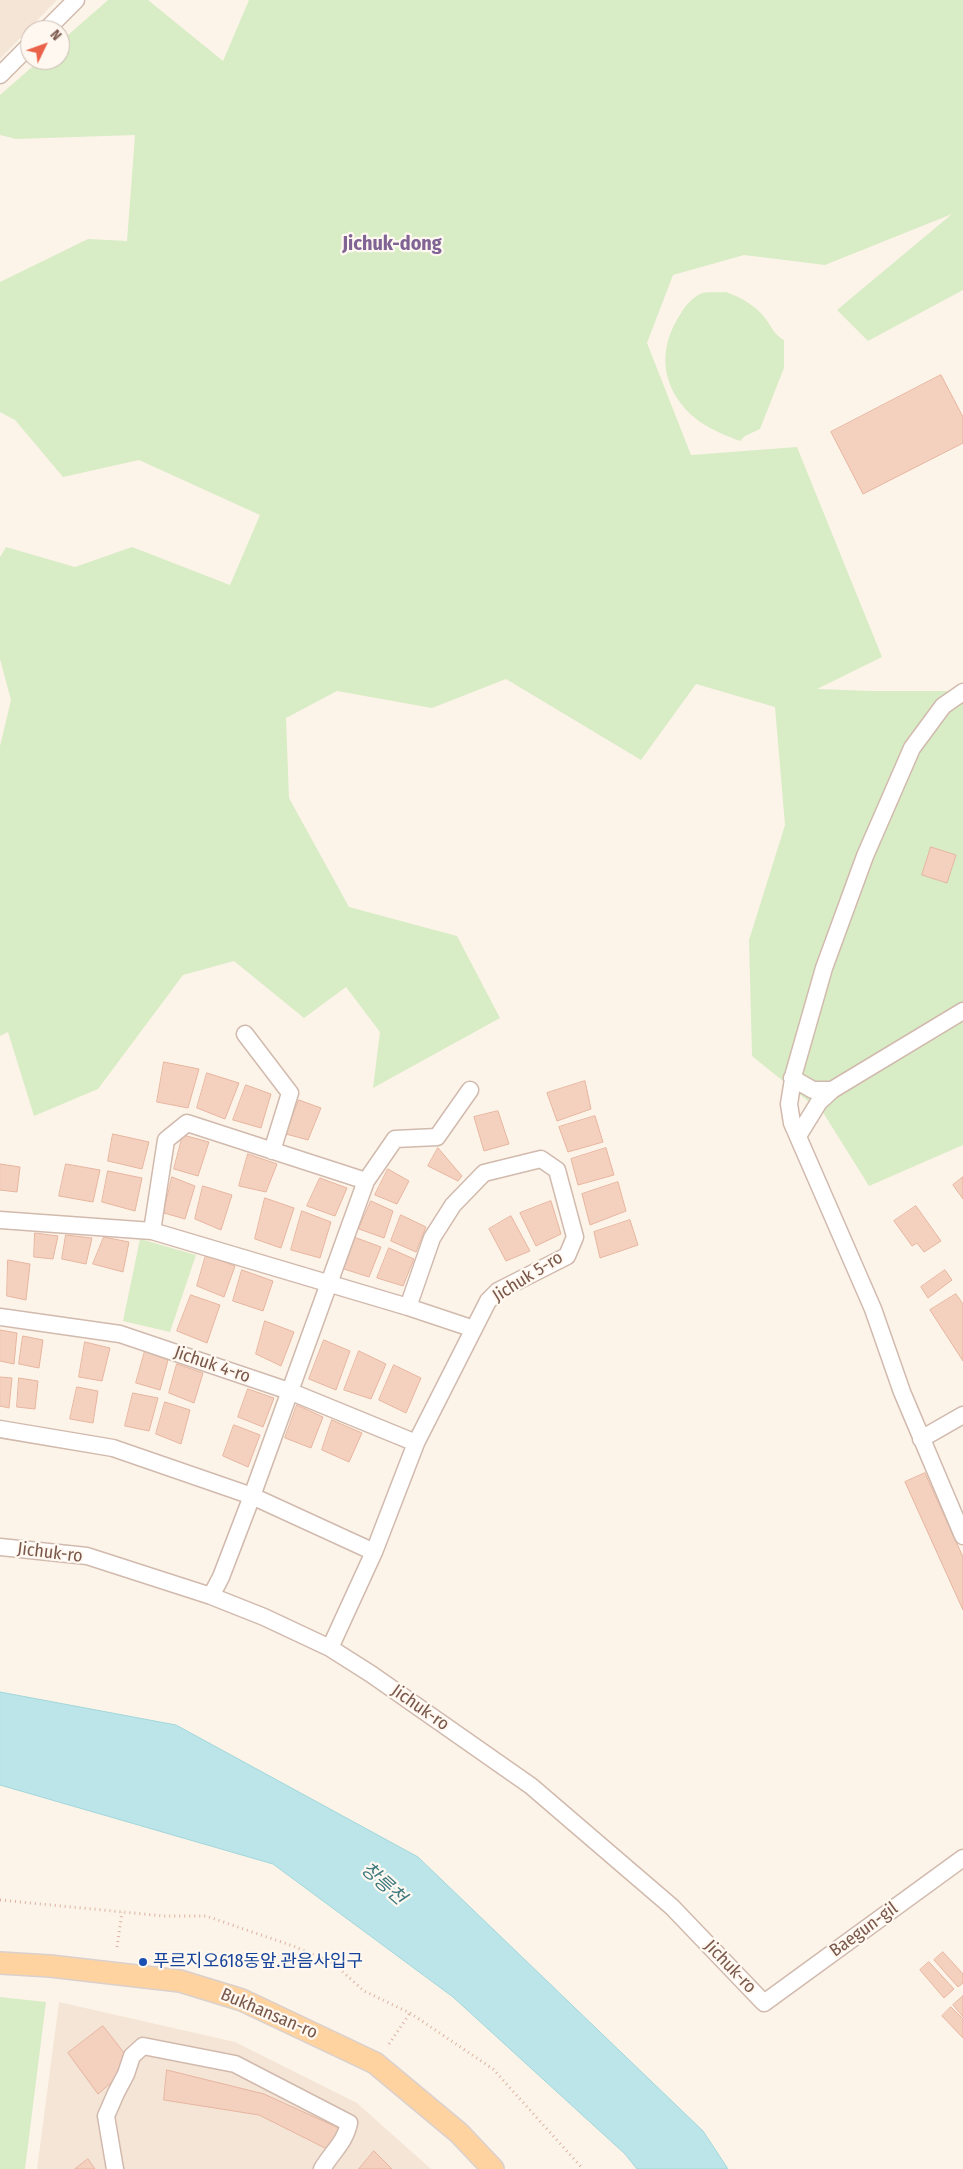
<!DOCTYPE html>
<html>
<head>
<meta charset="utf-8">
<style>
  body { margin:0 }
  #map { position:relative; width:963px; height:2169px; overflow:hidden; background:#fdf4e9; font-family:"Fira Sans Condensed",sans-serif }
  canvas { display:block }
  .north { position:absolute; left:20px; top:20px; width:50px; height:50px; box-sizing:border-box; background:#fff8f0; border:1px solid #cab8ae; border-radius:50%; rotate:48deg; font-size:14px; font-weight:700; line-height:20px; text-align:center; color:#7a584b }
  .north::after { content:''; display:block; margin:auto; width:18px; height:22px; background:#eb624a; clip-path:polygon(50% 0,100% 100%,50% 72%,0 100%) }
</style>
</head>
<body>
<div id="map">
<canvas width="963" height="2169"></canvas>
<div class="north">N</div>
</div>
<script>
const c = document.querySelector('canvas').getContext('2d');
c.lineJoin = 'round';
function paint(path, color) { c.fillStyle = color; c.fill(path, 'evenodd'); }
function stroke(path, color, width, dash) { c.strokeStyle = color; c.lineWidth = width; c.lineCap = dash ? 'butt' : 'round'; c.setLineDash(dash || []); c.stroke(path); }
function write(font, color, halo, rows, align = 'center') {
  c.font = font + ' "Fira Sans Condensed","Noto Sans KR",sans-serif'; c.lineWidth = 4.5; c.setLineDash([]); c.textBaseline = 'middle'; c.strokeStyle = halo; c.fillStyle = color; for (const [text, x, y, turn = 0] of rows) {
    c.save(); c.translate(x, y); c.rotate((+turn || 0) * Math.PI / 180); c.textAlign = isNaN(turn) ? turn : align; if (halo) c.strokeText(text, 0, 0); c.fillText(text, 0, 0); c.restore();
  }
}
paint(new Path2D(`
  M0 0H57L0 59Z
  M59 2002 235 2042 357 2103 431 2169H37Z`), '#f5e5d7');
paint(new Path2D(`
  M108 0H148L223 61 249 0H963V290L868 341 837 310 952 214 825 265 744 255 673 275 647 343 691 455 797 447 882 657 817 689 872 691H963V1145L869 1186 824 1114 752 1056 749 940 785 825 775 707 696 684 641 760 506 679 432 708 337 691 286 718 289 798 349 907 457 936 500 1018 373 1088 380 1032 346 987 304 1018 234 961 183 975 98 1089 34 1116 8 1032 0 1036V746L11 700 0 659V557L6 547 75 567 132 547 230 585 260 515 139 460 63 477 15 420 0 412V282L88 239 127 241 135 135 16 139 0 135V95L40 60H60V42Z
  M726 292C743 298 758 307 768 322 774 331 775 335 784 340V368L760 429 745 436 740 441C719 433 697 424 682 405 659 376 661 343 681 313 685 306 692 298 700 294 706 291 719 293 726 292Z
  M140 1239 196 1255 170 1332 123 1321Z
  M0 1997 46 2002 25 2169H0Z`), '#d8ecc6');
const water = new Path2D(`
  M0 1692 176 1725 418 1857 703 2131 728 2169H637L625 2154 453 1997 273 1864 0 1785Z`);
paint(water, '#bce5e9');
stroke(water, '#a1d6db', 1);
const building = new Path2D(`
  M941 375 963 417V443L863 494 831 432Z
  M931 847 956 855 947 883 922 875Z
  M164 1062 199 1069 188 1108 157 1102Z
  M207 1073 239 1083 225 1119 197 1108Z
  M585 1081 591 1109 557 1121 547 1093Z
  M246 1085 271 1094 261 1128 233 1120Z
  M299 1100 321 1108 308 1140 286 1134Z
  M498 1111 509 1144 484 1151 474 1117Z
  M595 1116 603 1142 568 1152 559 1127Z
  M113 1134 149 1142 142 1169 108 1161Z
  M183 1135 209 1142 198 1176 174 1169Z
  M438 1148 462 1176 458 1181 428 1166Z
  M606 1148 614 1175 578 1185 571 1159Z
  M248 1154 277 1164 266 1192 239 1186Z
  M0 1164 20 1167 17 1192 0 1190Z
  M66 1164 100 1170 93 1202 59 1196Z
  M388 1169 409 1181 397 1204 375 1195Z
  M108 1171 142 1178 135 1211 102 1202Z
  M172 1177 195 1186 185 1219 164 1213Z
  M963 1177V1199L953 1185Z
  M320 1178 347 1188 335 1216 307 1206Z
  M618 1182 626 1211 590 1225 582 1194Z
  M203 1186 232 1195 221 1230 195 1219Z
  M265 1198 294 1208 281 1248 255 1239Z
  M371 1201 393 1211 384 1238 359 1229Z
  M551 1201 561 1234 536 1246 520 1213Z
  M916 1206 941 1241 924 1252 917 1243 912 1246 894 1221Z
  M302 1211 331 1222 320 1258 291 1250Z
  M401 1215 426 1227 416 1252 391 1241Z
  M511 1216 530 1251 506 1261 489 1229Z
  M630 1220 638 1245 600 1258 594 1232Z
  M35 1233 58 1236 53 1259 34 1257Z
  M66 1235 92 1238 86 1264 62 1259Z
  M104 1237 129 1242 123 1272 93 1264Z
  M354 1237 381 1247 369 1277 344 1269Z
  M389 1248 414 1259 403 1286 377 1278Z
  M206 1255 235 1266 224 1297 197 1286Z
  M8 1260 30 1264 26 1300 7 1296Z
  M242 1270 273 1281 263 1311 233 1301Z
  M945 1270 952 1280 928 1298 921 1287Z
  M956 1294 963 1304V1361L930 1310Z
  M191 1295 220 1305 207 1343 177 1331Z
  M265 1321 294 1332 281 1366 256 1354Z
  M0 1330 17 1333 14 1364 0 1361Z
  M23 1336 43 1340 39 1368 19 1364Z
  M324 1340 350 1351 336 1390 309 1379Z
  M85 1342 110 1348 102 1381 79 1377Z
  M145 1351 168 1360 160 1390 136 1383Z
  M359 1351 386 1364 371 1399 344 1390Z
  M177 1364 203 1373 194 1403 169 1393Z
  M394 1365 421 1378 406 1413 379 1400Z
  M0 1377 12 1378 9 1408 0 1406Z
  M19 1378 38 1381 35 1409 17 1407Z
  M77 1387 98 1391 93 1423 70 1419Z
  M248 1389 274 1398 263 1427 238 1417Z
  M133 1393 158 1398 149 1431 125 1426Z
  M165 1402 190 1410 181 1444 156 1434Z
  M297 1405 323 1417 311 1448 285 1438Z
  M332 1420 362 1433 349 1462 322 1450Z
  M234 1425 260 1435 248 1467 223 1456Z
  M925 1473 963 1557V1610L905 1482Z
  M943 1952 963 1974V1983L958 1987 934 1960Z
  M929 1962 954 1989 944 1998 920 1970Z
  M963 1996V2017L953 2005Z
  M951 2007 963 2019V2038L942 2016Z
  M103 2026 125 2054 120 2075 98 2094 68 2053Z
  M167 2070 264 2094 343 2130 329 2150 259 2115 164 2100Z
  M374 2151 392 2169H359Z
  M88 2159 95 2169H75Z`);
paint(building, '#f4d0bf');
stroke(building, '#e7b59f', 1);
const minor = new Path2D(`
  M46 30 76 0
  M0 75 30 45
  M963 692 943 706 912 748 865 856 824 968 794 1073 789 1104 792 1123 873 1309 902 1392 963 1536
  M245 1034 290 1093 272 1151
  M792 1078 813 1090H832L819 1102 798 1136
  M832 1090 963 1011
  M0 1220 152 1231 408 1307 474 1329
  M152 1231 166 1140 187 1123 366 1181
  M0 1317 120 1334 289 1391 416 1443
  M0 1429 113 1448 252 1496 374 1552
  M921 1439 963 1415
  M0 1547 87 1556 211 1596 264 1617 330 1648 371 1674 531 1786 672 1907 764 2003 963 1858
  M211 1596 221 1577 252 1496 366 1181 395 1139 437 1137 470 1090
  M330 1648 374 1552 416 1443 488 1301 498 1291 567 1256 575 1237 557 1170 541 1159 484 1173 453 1205 432 1238 408 1307
  M115 2169 106 2116 116 2093 126 2074 132 2056 143 2046 235 2064 349 2123C345 2143 332 2152 322 2169`);
const major = new Path2D(`
  M0 1963 50 1966 180 1981 242 2000 375 2063 459 2133 493 2169`);
stroke(minor, '#d1baad', 19);
stroke(major, '#dad0cd', 24);
stroke(new Path2D(`
  M0 1900 164 1916H206L293 1946 333 1963 364 1991 410 2013 493 2069 583 2169
  M117 1947 122 1912
  M389 2044 410 2013`), '#dab3a1', 3, [1, 4]);
stroke(minor, '#fff', 16);
stroke(major, '#fed3a0', 21);
for (const [x, y, r, color] of [
  [143,1962,5,"#1a4fb4"]
]) { const dot = new Path2D(); dot.arc(x, y, r, 0, 2 * Math.PI); c.fillStyle = color; c.fill(dot); stroke(dot, '#fff8f0', 2); }
write('18px', '#7a584b', '#fff8f0', [
  ["Jichuk 5-ro",528,1277,-32],
  ["Jichuk 4-ro",212,1365,19],
  ["Jichuk-ro",50,1553,7],
  ["Jichuk-ro",420,1708,35],
  ["Baegun-gil",864,1930,-36],
  ["Jichuk-ro",730,1967,46],
  ["Bukhansan-ro",269,2014,23]
]);
write('18px', '#164399', '#fff8f0', [
  ["푸르지오618동앞.관음사입구",153,1962]
], 'left');
write('italic 19px', '#3d797f', '#fff8f0', [
  ["창릉천",383,1884,42]
]);
write('bold 20px', '#806395', '#fff8f0', [
  ["Jichuk-dong",392,244]
]);
</script>
</body>
</html>
